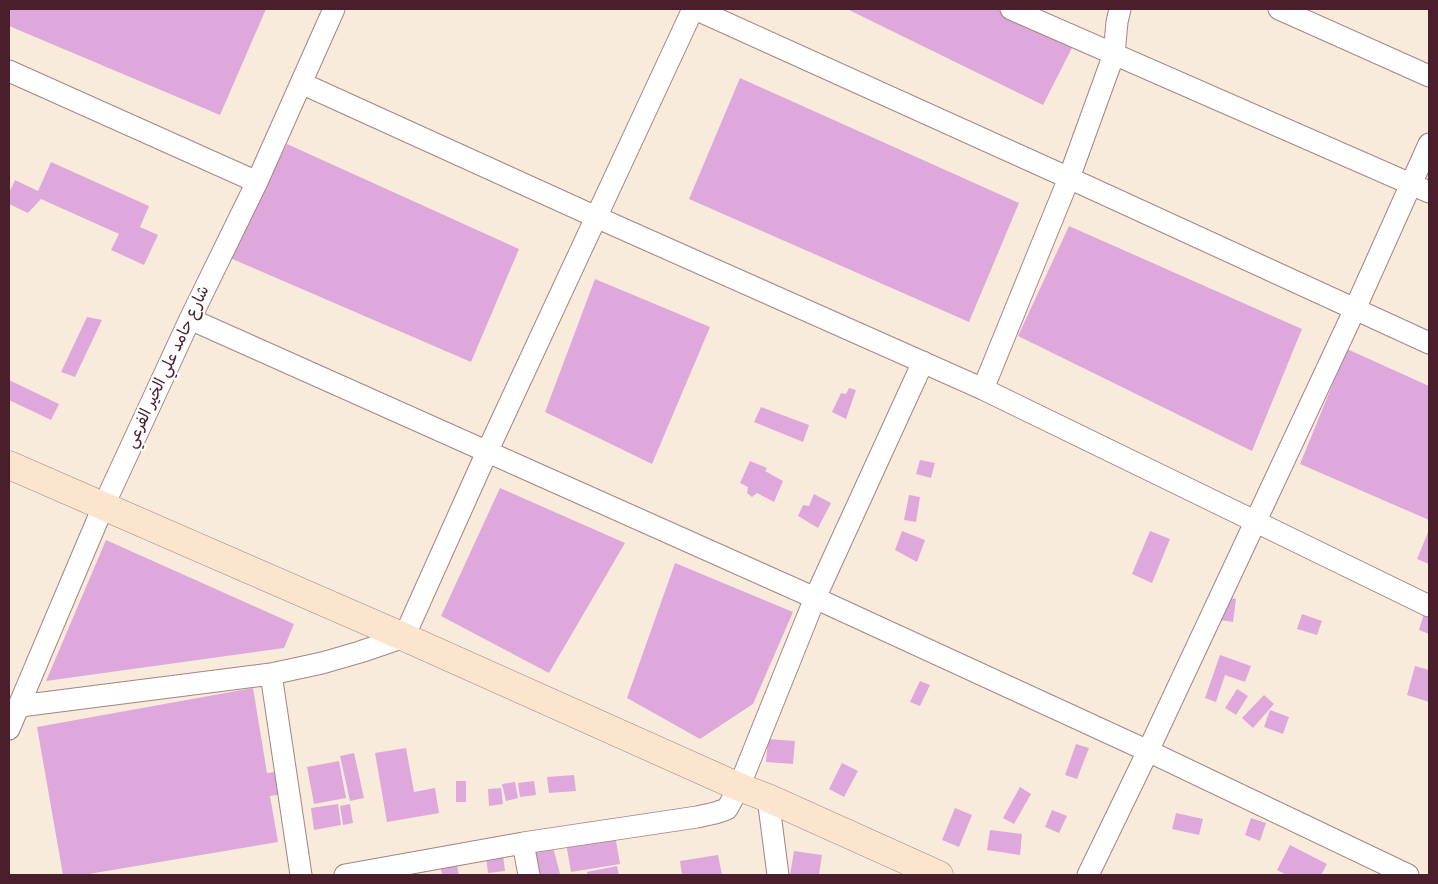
<!DOCTYPE html>
<html>
<head>
<meta charset="utf-8">
<style>
  body { margin:0 }
  #map { position:relative; width:1438px; height:884px; overflow:hidden; background:#f9ebdb; font-family:Itim,sans-serif }
  canvas { display:block }
  .frame { position:absolute; inset:0; border:10px solid #4a1f2b; pointer-events:none }
</style>
</head>
<body>
<div id="map">
<canvas width="1438" height="884"></canvas>
<div class="frame"></div>
</div>
<script>
const c = document.querySelector('canvas').getContext('2d');
c.lineJoin = 'round';
function paint(path, color) { c.fillStyle = color; c.fill(path, 'evenodd'); }
function stroke(path, color, width, dash) { c.strokeStyle = color; c.lineWidth = width; c.lineCap = dash ? 'butt' : 'round'; c.setLineDash(dash || []); c.stroke(path); }
function write(font, color, halo, rows, align = 'center') {
  c.font = font + ' Itim,"Playpen Sans Arabic",sans-serif'; c.lineWidth = 4.5; c.setLineDash([]); c.textBaseline = 'middle'; c.strokeStyle = halo; c.fillStyle = color; for (const [text, x, y, turn = 0] of rows) {
    c.save(); c.translate(x, y); c.rotate((+turn || 0) * Math.PI / 180); c.textAlign = isNaN(turn) ? turn : align; if (halo) c.strokeText(text, 0, 0); c.fillText(text, 0, 0); c.restore();
  }
}
paint(new Path2D(`
  M9 9H266L220 115 9 26Z
  M847 9H1009L1076 40 1043 105Z
  M740 78 1019 203 969 322 689 199Z
  M287 144 519 249 471 362 230 258Z
  M51 162 149 206 140 227 158 235 144 265 111 250 119 234 41 199 28 213 9 204V193L15 180 38 191Z
  M1069 226 1302 329 1252 451 1018 336Z
  M595 279 710 327 652 464 545 412Z
  M87 317 102 320 75 377 61 372Z
  M1347 349 1429 386V520L1300 464Z
  M9 380 59 404 51 420 9 400Z
  M849 388 856 390 846 419 832 412 841 393 846 394Z
  M761 407 809 425 803 442 754 422Z
  M920 460 935 463 931 478 916 474Z
  M750 461 767 468 765 471 783 481 774 502 757 493 752 497 747 493 748 487 740 483Z
  M500 488 625 543 549 673 441 616Z
  M814 494 831 503 818 528 798 516 803 505 809 506Z
  M909 495 920 497 916 522 904 520Z
  M1429 530V564L1417 559Z
  M902 531 925 540 917 562 895 550Z
  M1150 531 1170 539 1152 583 1132 574Z
  M106 540 294 624 284 648 46 681Z
  M675 563 793 612 753 704 700 739 627 698Z
  M1223 597 1236 599 1233 622 1220 620Z
  M1429 597V634L1419 630Z
  M1302 614 1322 621 1317 635 1297 629Z
  M1220 655 1251 666 1245 682 1225 675 1216 702 1205 698Z
  M1415 666 1429 670V702L1407 695Z
  M920 681 930 685 920 706 910 702Z
  M253 688 267 773 282 771 285 794 270 796 278 842 83 875H63L37 727Z
  M1237 689 1248 696 1236 715 1225 708Z
  M1264 695 1274 704 1253 728 1242 718Z
  M1270 710 1289 717 1283 734 1264 727Z
  M768 739 795 741 793 764 766 762Z
  M1076 744 1089 748 1077 779 1065 775Z
  M406 748 414 792 435 788 439 813 387 822 375 753Z
  M354 753 364 798 350 801 340 756Z
  M339 761 346 798 314 804 307 767Z
  M842 763 858 771 844 797 829 789Z
  M574 775 576 791 549 793 547 777Z
  M456 781H466V802H456Z
  M534 781 536 795 520 797 518 783Z
  M515 782 518 798 506 801 502 784Z
  M1020 787 1031 794 1014 824 1003 818Z
  M501 788 503 804 489 806 488 789Z
  M338 804 341 825 314 830 311 808Z
  M350 804 353 823 343 825 340 806Z
  M955 808 972 815 959 847 942 840Z
  M1052 810 1067 816 1059 833 1045 827Z
  M1176 813 1203 819 1199 835 1172 829Z
  M1251 818 1266 823 1260 841 1245 835Z
  M990 830 1022 834 1020 855 987 850Z
  M615 835 620 864 571 872 566 843Z
  M552 843 560 874 540 875 534 847Z
  M1290 845 1327 864 1321 875H1287L1277 870Z
  M794 851 822 855 819 875H790Z
  M503 855 505 871 488 873 486 857Z
  M718 855 722 875H682L680 861Z
  M456 861 459 875H442L440 865Z
  M617 866 619 875H587V872Z`), '#dfa8dd');
const street = new Path2D(`
  M695 9 1069 178 1429 343
  M1011 9 1429 192
  M1279 9 1429 76
  M9 71 257 182
  M301 83 596 217 983 389 1429 606
  M190 319 815 598 1148 751 1408 875
  M983 389 1069 178 1114 54 1117 22 1120 9
  M271 674 301 875
  M20 706 271 674 322 663 360 652 404 637 487 452 693 9
  M9 729 103 507 190 319 257 182 334 9
  M768 798 778 875
  M523 843 529 875
  M345 875 523 843 697 817 715 813 727 809 739 787 815 598 923 362
  M1088 875 1148 751 1355 309 1429 144`);
const secondary = new Path2D(`
  M9 465 404 637 739 787 768 798 939 875`);
stroke(street, '#a28583', 23);
stroke(secondary, '#a28583', 29);
stroke(street, '#fff', 21);
stroke(secondary, '#fce5cf', 28);
write('16px', '#4a1f2b', '#fff', [
  ["شارع حامد علي الخير الفرعي",168,367,-65]
]);
</script>
</body>
</html>
